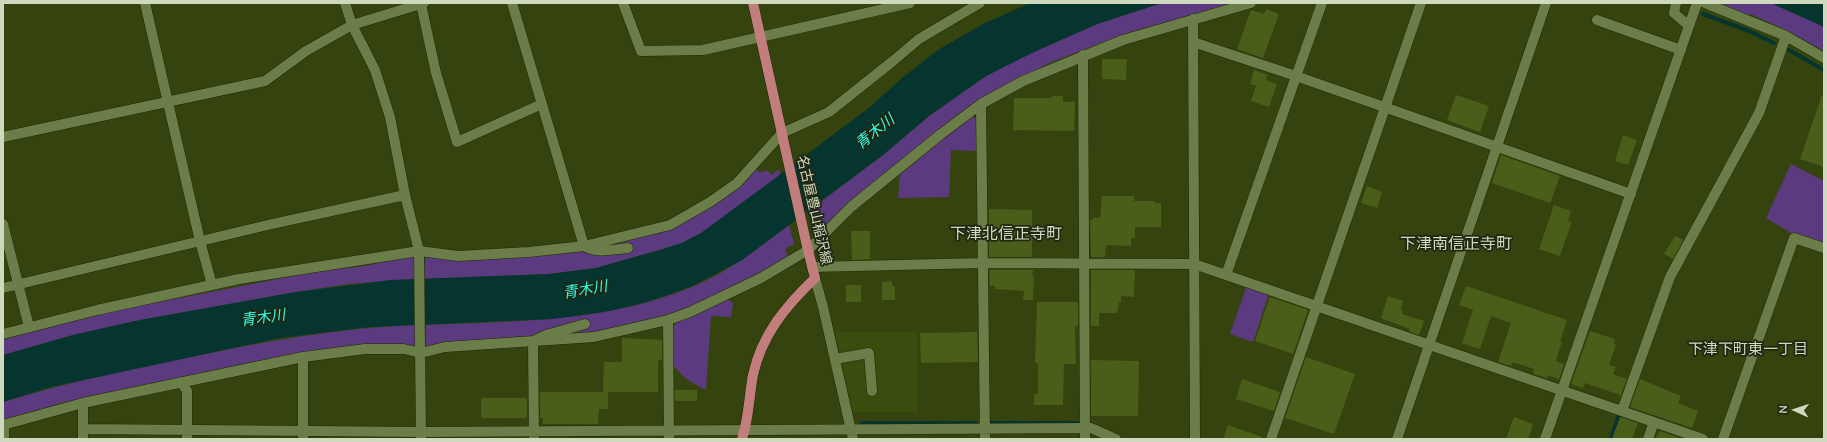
<!DOCTYPE html>
<html>
<head>
<meta charset="utf-8">
<style>
  body { margin:0 }
  #map { position:relative; width:1827px; height:442px; overflow:hidden; background:#35440f; font-family:Mulish,sans-serif }
  canvas { display:block }
  .frame { position:absolute; inset:0; border:4px solid #ced9bd; pointer-events:none }
  .north { position:absolute; left:1775px; top:390px; width:40px; height:40px; -webkit-text-stroke:3px #202712; paint-order:stroke; rotate:273deg; font-size:11px; font-weight:700; line-height:16px; text-align:center; color:#ced9bd }
  .north::after { content:''; display:block; margin:auto; width:14px; height:18px; background:#ced9bd; clip-path:polygon(50% 0,100% 100%,50% 72%,0 100%) }
</style>
</head>
<body>
<div id="map">
<canvas width="1827" height="442"></canvas>
<div class="frame"></div>
<div class="north">N</div>
</div>
<script>
const c = document.querySelector('canvas').getContext('2d');
c.lineJoin = 'round';
function paint(path, color) { c.fillStyle = color; c.fill(path, 'evenodd'); }
function stroke(path, color, width, dash) { c.strokeStyle = color; c.lineWidth = width; c.lineCap = dash ? 'butt' : 'round'; c.setLineDash(dash || []); c.stroke(path); }
function write(font, color, halo, rows, align = 'center') {
  c.font = font + ' Mulish,"Noto Sans JP",sans-serif'; c.lineWidth = 3.5; c.setLineDash([]); c.textBaseline = 'middle'; c.strokeStyle = halo; c.fillStyle = color; for (const [text, x, y, turn = 0] of rows) {
    c.save(); c.translate(x, y); c.rotate((+turn || 0) * Math.PI / 180); c.textAlign = isNaN(turn) ? turn : align; if (halo) c.strokeText(text, 0, 0); c.fillText(text, 0, 0); c.restore();
  }
}
paint(new Path2D(`
  M835 332H917L918 412H853Z`), '#3b4d0e');
paint(new Path2D(`
  M1162 3H1236L1127 33 1049 63 982 100 816 236 810 210 883 155 929 116 986 76 1034 52 1097 24Z
  M1716 3H1771L1824 27V51L1786 30 1753 15 1744 14Z
  M971 116 978 119 977 151 951 150 949 197 898 198 900 175Z
  M1791 164 1824 181V244L1791 233 1766 218Z
  M756 168 760 173 767 170 771 175 779 169 780 175 701 233 682 243 663 249 596 268 549 274 424 279 425 258 443 256 579 252 601 253 596 248 670 228Z
  M789 225 794 244 785 249 788 256 760 274 691 308 665 317 593 333 426 348V325C524 321 630 322 719 274 744 260 766 242 789 225Z
  M395 258H415V279L348 284 296 292 140 320 73 335 3 355V340C101 310 202 295 302 274 330 268 370 269 395 258Z
  M1247 285 1269 293 1253 342 1230 334Z
  M727 299 733 303 731 317 711 316 706 389H703L685 378 672 364V328L678 321Z
  M416 325 415 348 363 345 315 350 61 403 3 420V402C65 383 128 370 191 357 266 341 339 328 416 325Z`), '#5c3a80');
paint(new Path2D(`
  M1030 3H1162L1097 24 1034 52 986 76 929 116 883 155 742 260 695 285 668 295 636 305 604 312 553 319 370 327 280 338 51 387 3 402V355L73 335 140 320 296 292 391 280 549 274 596 268 663 249 682 243 701 233 758 191 870 107 902 78 938 50 983 24Z
  M1771 3H1824V27Z`), '#063530');
stroke(new Path2D(`
  M1703 14 1749 31 1774 43
  M1789 50 1824 70
  M862 423H976
  M990 423H1078
  M1611 439 1619 415`), '#063530', 4);
paint(new Path2D(`
  M1266 9 1279 14 1263 58 1237 49 1251 10 1264 14Z
  M1102 59H1127L1126 80 1102 79Z
  M1254 70 1268 75 1266 80 1277 84 1269 107 1251 101 1256 86 1250 84Z
  M1456 95 1489 106 1480 132 1447 120Z
  M1822 95H1824V167L1800 159Z
  M1052 96H1063V102H1075L1074 131 1013 130 1014 98H1052Z
  M1623 135 1637 140 1628 165 1615 161Z
  M1501 155 1560 176 1550 203 1492 183Z
  M1367 186 1382 192 1377 208 1361 203Z
  M1102 196H1134V201H1155V203H1161V227H1135V238H1131V246L1106 245 1105 257H1091L1090 220H1093V218H1100Z
  M1554 205 1571 211 1568 221 1572 222 1571 224 1560 256 1539 249Z
  M989 209 1032 210V257H989Z
  M851 231H870V259L852 260Z
  M1675 236 1683 240 1673 259 1664 254Z
  M989 270H1033L1032 277 1034 276 1033 300H1023L1024 291 995 289V286H990Z
  M1091 270H1135L1134 297 1121 296V302H1119L1117 313H1099V326H1091Z
  M892 281V286H895V300H882V282Z
  M846 285H861V302H846Z
  M1466 286 1567 320 1560 341H1562L1556 361 1564 364 1559 379 1548 375 1547 378 1533 374 1534 369 1513 362 1511 366 1498 362 1511 323 1491 316 1480 349 1462 343 1473 310 1459 305Z
  M1388 296 1403 301 1401 310 1403 311 1402 314 1424 321 1419 335 1409 331 1410 329 1381 318Z
  M1270 297 1308 310 1293 354 1255 341Z
  M1037 302H1078V326H1075L1076 364H1064L1063 405H1034V394H1038V363H1035Z
  M1590 331 1615 339 1614 344 1616 345 1609 365 1616 367 1613 374 1627 379 1618 402 1620 395 1585 383 1583 388 1571 384Z
  M977 332 978 362 921 363 920 333Z
  M622 338 662 340V360H658V392H603L604 362H622Z
  M1306 357 1355 374 1334 434 1285 418Z
  M1091 360 1139 361 1138 416H1091Z
  M1242 379 1280 392 1274 411 1236 399Z
  M1640 379 1681 396 1678 403 1698 411 1692 428 1630 407Z
  M675 390H697V401H675Z
  M540 392H608V409H599L598 424H543V418H540Z
  M481 398H527V418H481Z
  M1514 417 1533 424 1528 439H1506Z
  M1620 417 1638 423 1632 439H1612Z
  M1228 425 1262 437V439H1223Z
  M1660 431 1683 439H1655Z`), '#4a5e19');
const minor = new Path2D(`
  M145 3 200 241 212 285
  M345 3 352 25 375 70 390 117 405 195 419 251 421 439
  M512 3 584 246C597 254 614 249 628 248
  M623 3 641 51 703 50 910 3
  M1676 3 1674 13 1689 26
  M1705 3 1786 36 1824 58
  M421 4 436 73 457 142 542 104
  M1193 19 1195 439
  M1597 20 1681 50
  M1193 42 1296 76 1631 194
  M1083 55 1085 439
  M981 104 985 439
  M3 137 265 81 306 51 352 25 424 3
  M3 224 29 327
  M812 267 983 263 1194 264 1703 439
  M1226 275 1322 3
  M815 278 823 307 853 439
  M3 288 272 224 405 195
  M668 320 669 439
  M3 334 97 310 239 279 419 251 458 256 529 252 584 246 670 225 710 202 737 183 782 133 829 112 893 61 919 39 980 3
  M303 357V439
  M835 359 869 353 872 391
  M181 382 187 391V439
  M83 403V439
  M1622 411 1670 277 1759 113 1786 36
  M3 425 83 403 303 357 365 349H404L421 353 445 347 594 337 668 320 690 312 761 278 808 250 851 207 941 134 981 104 1023 81 1123 40 1251 3
  M83 429 421 432 1091 428 1116 439
  M4 439V425
  M534 439 533 341 546 335 585 324
  M1271 439 1421 3
  M1397 439 1546 3
  M1545 439 1697 3
  M1648 439 1654 422
  M1723 439 1794 238 1824 248`);
const major = new Path2D(`
  M742 439C749 418 749 396 753 375 762 334 786 306 815 278L806 242 753 3`);
stroke(minor, '#1e2902', 11);
stroke(major, '#1e2902', 11);
stroke(minor, '#6b7d49', 10);
stroke(major, '#c17e7d', 10);
write('14px', '#ced9bd', '#202712', [
  ["名古屋豊山稲沢線",814,210,77]
]);
write('italic 15px', '#30fce8', '#202712', [
  ["青木川",875,132,-39],
  ["青木川",585,290,-10],
  ["青木川",263,318,-8]
]);
write('15px', '#ced9bd', '#202712', [
  ["下津下町東一丁目",1748,349]
]);
write('16px', '#ced9bd', '#202712', [
  ["下津北信正寺町",1006,234],
  ["下津南信正寺町",1456,244]
]);
</script>
</body>
</html>
